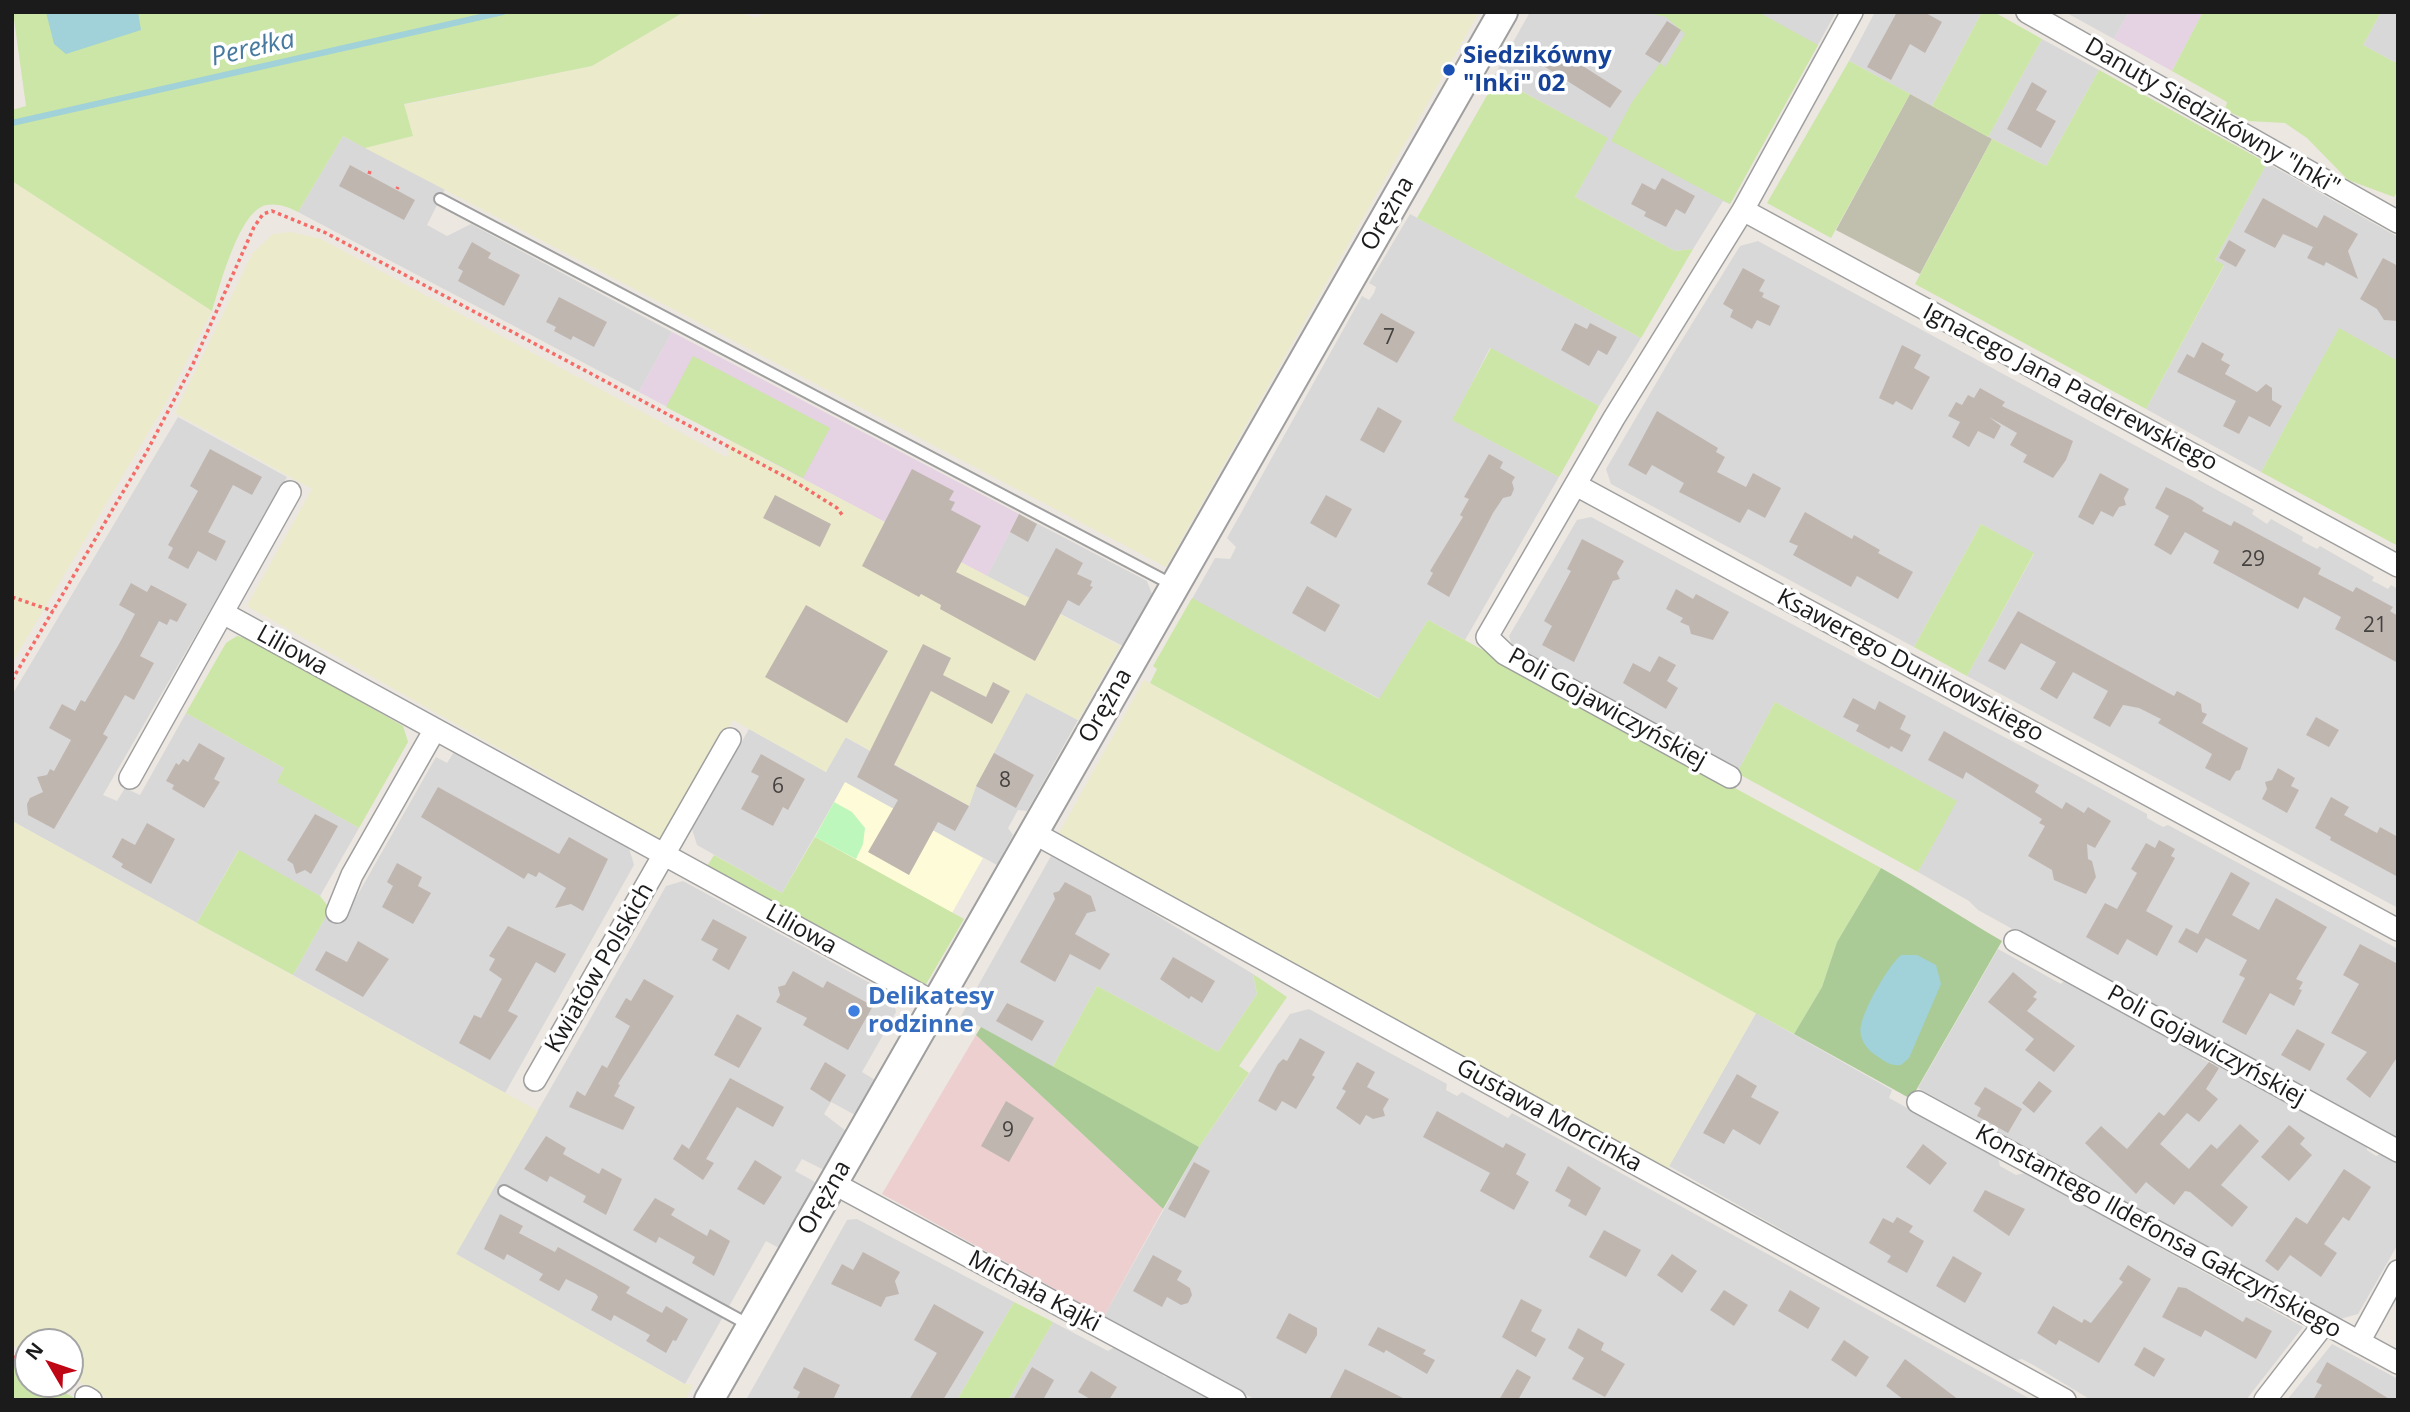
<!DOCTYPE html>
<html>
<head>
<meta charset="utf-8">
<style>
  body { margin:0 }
  #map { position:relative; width:2410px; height:1412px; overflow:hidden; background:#ece7e0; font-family:"Open Sans",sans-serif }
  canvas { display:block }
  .frame { position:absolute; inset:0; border:14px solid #1b1b1b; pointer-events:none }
  .north { position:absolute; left:14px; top:1328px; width:70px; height:70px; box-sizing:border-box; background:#fff; border:2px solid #a4a4a4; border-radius:50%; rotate:309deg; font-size:19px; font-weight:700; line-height:28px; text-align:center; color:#1b1b1b }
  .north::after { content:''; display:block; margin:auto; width:24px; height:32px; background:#bf0615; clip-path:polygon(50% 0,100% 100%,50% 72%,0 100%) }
</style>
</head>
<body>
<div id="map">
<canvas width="2410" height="1412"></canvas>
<div class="frame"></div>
<div class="north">N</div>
</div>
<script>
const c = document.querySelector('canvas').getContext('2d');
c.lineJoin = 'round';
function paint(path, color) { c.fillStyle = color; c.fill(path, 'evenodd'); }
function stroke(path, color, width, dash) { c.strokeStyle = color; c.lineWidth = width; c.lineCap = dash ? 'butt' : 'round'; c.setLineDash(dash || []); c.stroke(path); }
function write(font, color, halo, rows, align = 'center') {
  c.font = font + ' "Open Sans",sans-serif'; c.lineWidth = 7; c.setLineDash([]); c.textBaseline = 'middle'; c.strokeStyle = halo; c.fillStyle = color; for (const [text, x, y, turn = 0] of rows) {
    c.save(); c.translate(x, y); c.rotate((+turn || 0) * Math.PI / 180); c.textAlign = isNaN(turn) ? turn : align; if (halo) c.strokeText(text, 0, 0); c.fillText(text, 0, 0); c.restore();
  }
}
paint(new Path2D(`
  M1530 12H1836L1730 204 1723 201 1693 249 1675 251 1575 197 1607 138 1494 76Z
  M1875 12H1982L1932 106 1849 61Z
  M2065 12H2129L2114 39Z
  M2381 12H2398V64L2363 45Z
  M2042 39 2099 70 2046 166 1988 137Z
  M343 136 445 189 427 225 447 236 471 224 672 332 639 392 298 212Z
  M2267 163 2398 237V361L2339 329 2261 472 2146 409 2224 266 2215 260Z
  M1410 214 1641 338 1599 406 1490 348 1453 420 1559 477 1465 640 1428 620 1380 699 1192 599 1215 558 1230 559 1236 547 1227 538 1362 296 1369 300 1374 293 1376 287 1369 283Z
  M1758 241 2254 510 2252 514 2267 524 2271 519 2303 537 2302 541 2317 549 2320 546 2374 577 2372 581 2377 583 2388 589 2391 585 2398 589V908L1967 676 2034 554 1981 524 1914 647 1611 484 1606 469 1672 356 1740 246Z
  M178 417 287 477 103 795 117 801 125 788 140 795 186 713 284 768 278 782 359 828 320 896 238 851 197 923 12 821V695Z
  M1019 514 1147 581 1152 594 1123 646 987 576Z
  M1591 517 2087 781 2147 814V818L2163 827 2168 825 2398 949V1141L2065 955 2063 957 1978 910 1969 901 1918 872 1956 801 1775 702 1737 773 1514 651 1509 636 1577 520Z
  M1026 692 1078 720 1027 811 1018 810 1008 828 1013 835 997 865 845 783 782 893 697 845 692 829 749 729 826 772 845 737 969 806 976 786Z
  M454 752 629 848 634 865 505 1093 293 975 330 909 345 917 436 757 447 763Z
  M1051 856 1143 907 1253 974 1257 994 1218 1052 1097 986 1052 1068 961 1016Z
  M683 881 892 995 896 1012 862 1072 875 1080 855 1115 831 1102 824 1114 846 1131 824 1170 802 1159 795 1171 817 1183 779 1248 766 1241 685 1384 456 1254 666 886Z
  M1998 949 2061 984 2064 981 2070 984 2204 1055 2201 1058 2212 1064 2220 1063 2367 1143V1150L2376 1156 2382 1153 2398 1162V1244L2358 1314 2340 1319 1918 1088Z
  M1309 1009 1447 1084 1446 1090 1457 1096 1462 1092 1508 1118 1512 1113 2032 1400H1256L1235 1389 1104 1316 1199 1147 1290 1014Z
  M1756 1013 1892 1090 1889 1098 1998 1157 2000 1166 2016 1175 2025 1173 2303 1327 2246 1400H2091L2035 1366 2022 1359 2017 1360 1908 1301 1669 1166Z
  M857 1219 1014 1302 957 1400H746L847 1220Z
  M1053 1322 1108 1351 1117 1346 1153 1366 1165 1377 1171 1376 1213 1400H1008Z
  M2332 1344 2398 1379V1400H2287Z`), '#d9d8d8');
paint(new Path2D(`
  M976 1035 1163 1209 1104 1316 882 1194Z`), '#edcfd0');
paint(new Path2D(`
  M2129 12H2203L2172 71 2114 39Z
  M672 332 1019 514 987 576 639 392Z`), '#e5d2e3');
paint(new Path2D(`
  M845 782 983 858 952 913 815 837Z`), '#fefbd8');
paint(new Path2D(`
  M1910 94 1992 139 1920 274 1836 230Z`), '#c0beac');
paint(new Path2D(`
  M684 12H738L756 18 765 12H1479L1166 567 365 148 413 136 404 105 592 66Z
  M12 181 212 311 164 406 12 663Z
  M291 232 321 239 728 458 729 440 1120 646 1078 720 1026 693 976 786 969 806 846 737 826 772 733 720 665 842 247 606 312 489 175 413 252 254 273 234Z
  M1144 680 1756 1013 1667 1170 1058 835Z
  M12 821 538 1111 456 1254 684 1384 693 1385 685 1400H111L70 1377V1342H28V1354L12 1345Z`), '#ebebcb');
paint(new Path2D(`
  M13 12H684L592 66 404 104 413 136 365 148 343 136 298 212C288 207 278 203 266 205 239 211 220 286 212 311L12 181V110L26 106Z
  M1644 12H1758L1818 45 1730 204 1611 141 1632 102 1660 63 1665 67 1685 34 1666 17Z
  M1982 12H1994L2042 39 1988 137 1932 106Z
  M2203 12H2381L2363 45 2398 64V190L2394 197 2348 180 2307 138 2285 123 2249 121 2225 110 2227 102 2172 71Z
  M1849 61 1910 94 1831 238 1767 203Z
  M2099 70 2267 163 2215 260 2224 265 2146 409 1915 284 1992 139 2046 166Z
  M1497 78 1608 138 1575 197 1675 251 1693 249 1641 338 1417 218Z
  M2339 328 2398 361V546L2261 472Z
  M1491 348 1599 406 1559 477 1452 420Z
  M693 356 830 428 803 478 666 407Z
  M1981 524 2034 553 1967 676 1914 647Z
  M1192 598 1379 699 1428 620 1881 868 1837 942 1822 987 1794 1034 1150 683 1157 669 1153 666Z
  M237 636 253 640 403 726 408 742 359 828 277 782 284 768 186 713 226 643Z
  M1775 702 1957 801 1918 872 1737 773Z
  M815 837 964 919 925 986 706 868 714 855 782 893Z
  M239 850 320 896 330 909 293 975 197 923Z
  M1253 974 1287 997 1239 1066 1249 1073 1199 1147 1052 1068 1097 986 1218 1052 1257 994Z
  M1014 1302 1053 1322 1008 1400H957Z
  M12 1364 28 1372V1384H49L78 1400H12Z`), '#cbe6a6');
paint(new Path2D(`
  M1881 868C1922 891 1961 917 2002 941L1911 1099 1794 1034 1822 987 1837 942Z
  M981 1027 1199 1147 1163 1209 976 1035Z`), '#aacb96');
paint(new Path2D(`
  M834 802 852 812 865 828 863 844 856 859 815 837Z`), '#bdf7bc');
paint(new Path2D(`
  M46 12H138L141 30 66 54 54 44Z
  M1901 955H1917L1936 965 1941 984 1909 1058 1901 1065C1890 1066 1886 1062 1877 1056 1867 1050 1858 1038 1861 1025 1865 1007 1888 966 1901 955Z`), '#a1d1d9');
stroke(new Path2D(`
  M12 123 503 12`), '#a1d1d9', 6);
paint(new Path2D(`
  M1897 12H1924L1942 22 1925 53 1910 44 1891 80 1867 67Z
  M1667 21 1681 30 1660 63 1645 54Z
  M1553 47 1622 91 1610 108 1542 65Z
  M2032 82 2047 91 2036 110 2056 121 2041 148 2007 129Z
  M350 165 415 200 404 220 339 186Z
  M1662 178 1695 196 1685 214 1676 209 1666 227 1644 216 1646 212 1631 204 1642 183 1655 190Z
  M2263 198 2317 228 2324 215 2358 234 2348 251 2358 279 2326 262 2324 266 2307 258 2313 247 2283 234 2275 248 2244 232Z
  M2229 240 2246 250 2236 267 2219 258Z
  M472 242 491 253 488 258 520 275 504 306 458 281 463 271 458 268Z
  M2383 258 2398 266V321L2384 320 2377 309 2360 299Z
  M1743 268 1765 280 1759 291 1764 293 1762 297 1780 306 1770 326 1757 320 1752 329 1730 317 1733 310 1723 304Z
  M559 297 607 322 594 347 573 336 571 340 554 331 556 327 546 322Z
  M1381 313 1415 332 1397 363 1363 344Z
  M1575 323 1587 329 1590 323 1617 337 1607 355 1598 350 1589 366 1561 350Z
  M2202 342 2224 354 2221 360 2230 365 2225 374 2257 392 2266 384 2272 388V400L2282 406 2270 427 2249 416 2239 434 2223 426 2236 401 2177 372 2187 354 2194 358Z
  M1902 345 1921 355 1914 368 1930 377 1912 410 1896 401 1893 405 1879 398Z
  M1980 388 2005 402 2002 406 2073 441 2066 460 2053 478 2023 462 2027 455 2010 445 2017 433 1989 417 2001 426 1994 439 1978 431 1969 447 1952 437 1960 422 1948 416 1956 402 1962 405 1968 395 1974 398Z
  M1378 407 1402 421 1384 453 1360 440Z
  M1657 411 1718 448 1716 452 1725 457 1717 472 1746 487 1753 473 1781 488 1765 518 1748 509 1740 523 1679 492 1684 483 1652 465 1646 475 1628 465Z
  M210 449 262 477 252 495 233 485 208 532 226 541 216 561 198 551 188 569 168 558 173 548 168 545 198 491 190 486Z
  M1489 454 1503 462 1500 468 1515 477 1512 482 1514 489 1511 496 1503 498 1493 513 1449 597 1427 584 1433 573 1430 571 1463 517 1460 515 1469 499 1464 497Z
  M912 469 954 491 949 500 955 502 951 510 981 526 956 572 1025 606 1056 548 1083 563 1077 574 1092 581 1090 586 1093 587 1079 606 1068 600 1035 661 940 609 941 605 921 594 919 597 862 566Z
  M2100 473 2129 489 2124 498 2126 505 2119 507 2113 517 2101 511 2093 525 2078 517Z
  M2166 487 2192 500 2204 508 2202 511 2231 526 2234 521 2321 568 2318 574 2353 592 2356 587 2393 607 2390 611 2398 616V663L2335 629 2341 617 2304 597 2298 609 2213 563 2219 551 2185 532 2171 555 2154 545 2169 516 2155 508Z
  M775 495 831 524 820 547 763 518Z
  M1326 495 1352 509 1336 538 1310 523Z
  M1805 512 1852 539 1854 535 1880 550 1878 553 1913 572 1898 599 1857 576 1851 587 1793 555 1798 546 1789 542Z
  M1019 514 1037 524 1028 542 1010 532Z
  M1582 539 1624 561 1617 573 1620 579 1613 581 1574 662 1542 645 1552 626 1544 621 1571 571 1567 569Z
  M131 583 147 592 151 585 187 604 177 622 170 619 167 625 159 621 140 656 154 663 134 700 125 695 103 734 108 737 54 829 28 815 27 804 30 798 43 792 37 777 47 775 50 769 54 771 71 740 49 728 62 704 75 711 81 700 85 702 119 644 135 614 119 605Z
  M1307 586 1340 605 1325 632 1292 613Z
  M1676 589 1693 599 1696 594 1729 612 1713 640 1691 634 1689 626 1680 622 1683 618 1666 609Z
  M806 605 888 651 847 723 765 677Z
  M2018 611 2174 696 2177 691 2201 704 2202 712 2207 714 2202 723 2248 748 2240 770 2236 771 2230 781 2205 768 2212 754 2158 723 2161 719 2139 708 2123 705 2110 727 2093 718 2108 691 2073 672 2057 699 2040 689 2056 662 2021 643 2005 670 1988 661Z
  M923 644 951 658 943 675 986 697 993 682 1010 691 992 724 931 691 894 765 969 806 955 831 938 822 909 875 868 852 898 800 857 777Z
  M1659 656 1676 665 1667 681 1678 688 1666 709 1623 683 1633 663 1650 672Z
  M1853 698 1875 710 1879 701 1906 716 1900 729 1911 735 1902 752 1891 746 1889 749 1856 731 1859 725 1843 717Z
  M2316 717 2339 730 2329 747 2306 735Z
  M1944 731 2039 785 2035 792 2062 809 2066 802 2084 813 2088 807 2111 821 2095 848 2087 844 2088 859 2092 861 2096 877 2086 894 2054 880 2052 870 2028 856 2045 826 2039 823 2042 819 1966 772 1963 779 1928 760Z
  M199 743 225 758 214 779 220 782 204 808 172 789 174 785 166 781 176 763 179 765 183 759 188 762Z
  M994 753 1034 775 1016 808 976 786Z
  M761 754 805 779 788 810 783 807 773 826 741 809 759 776 751 772Z
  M2278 768 2295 778 2291 786 2299 790 2287 813 2262 799 2267 789 2265 782 2272 780Z
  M438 787 559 854 569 837 608 859 583 911 571 904 555 908 566 888 539 872 536 877 528 873 524 879 421 817Z
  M2331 797 2349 807 2344 815 2377 833 2380 827 2398 837V877L2330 840 2331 837 2315 828Z
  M315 814 338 826 311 874 305 870 296 874 293 864 287 860Z
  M147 823 175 839 151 884 121 867 123 864 112 857 122 838 135 845Z
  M2159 840 2175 849 2171 856 2175 858 2146 911 2173 926 2157 956 2127 939 2118 955 2086 937 2105 903 2117 909 2137 873 2131 869 2146 843 2155 848Z
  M397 863 422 877 418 886 431 893 413 924 382 907 393 886 387 882Z
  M2231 872 2250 883 2232 915 2259 930 2276 898 2327 927 2296 979 2303 982 2299 989 2302 990 2294 1006 2270 993 2246 1035 2222 1022 2245 978 2239 975 2247 960 2206 938 2197 953 2178 942 2186 928 2198 934Z
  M1065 882 1091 896 1096 911 1087 913 1075 934 1110 954 1100 970 1070 954 1055 982 1020 962 1055 899 1053 893 1059 891Z
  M713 919 747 937 729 970 712 960 718 949 701 940Z
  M508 926 566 954 555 973 536 962 508 1011 518 1016 490 1060 459 1043 474 1015 481 1018 502 979 489 970 495 959 489 956Z
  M358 941 389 959 363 997 315 970 326 951 347 962Z
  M2360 944 2398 964V1056L2370 1098 2346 1079 2367 1052 2331 1033 2359 984 2343 975Z
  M1173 957 1215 981 1202 1003 1191 996 1189 999 1160 979Z
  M793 971 823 988 827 981 873 1006 848 1050 803 1025 807 1018 776 1002 780 995 778 987 785 985Z
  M2013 972 2037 992 2033 997 2037 999 2027 1011 2075 1046 2054 1072 2025 1050 2034 1039 1988 1002Z
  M644 979 674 996 618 1084 620 1085 614 1096 635 1107 623 1130 569 1107 577 1091 585 1096 602 1065 607 1068 630 1026 615 1017 626 998 631 1001Z
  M1007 1003 1044 1021 1032 1041 996 1021Z
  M737 1014 762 1028 739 1068 714 1055Z
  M2297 1029 2325 1044 2310 1071 2281 1055Z
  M1300 1038 1325 1052 1312 1075 1315 1077 1296 1109 1282 1101 1276 1111 1258 1101 1278 1064 1283 1059 1287 1061Z
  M825 1062 846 1075 830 1102 810 1089Z
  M1357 1062 1375 1072 1367 1087 1389 1099 1383 1109 1385 1116 1373 1119 1366 1115 1360 1125 1336 1108 1346 1091 1342 1089Z
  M2209 1062 2219 1068 2206 1089 2218 1099 2199 1122 2187 1113 2160 1144 2189 1169 2211 1144 2217 1149 2240 1124 2259 1141 2221 1185 2248 1207 2232 1227 2190 1192 2185 1191 2174 1205 2146 1182 2136 1194 2085 1143 2101 1126 2127 1149 2159 1112 2164 1116Z
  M1737 1074 1757 1086 1751 1097 1779 1112 1760 1145 1733 1129 1724 1144 1703 1133Z
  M730 1078 784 1107 773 1127 737 1107 706 1159 714 1163 703 1180 673 1159 682 1144 689 1149Z
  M2039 1081 2052 1091 2034 1113 2022 1103Z
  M1985 1087 2022 1109 2008 1133 1977 1116 1981 1108 1974 1104Z
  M1006 1101 1034 1118 1009 1162 981 1146Z
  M1437 1111 1503 1148 1506 1143 1526 1154 1516 1174 1529 1182 1514 1210 1480 1191 1490 1173 1423 1137Z
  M2289 1125 2305 1138 2300 1144 2312 1155 2289 1181 2261 1157Z
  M546 1136 566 1148 563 1154 599 1174 602 1168 622 1179 606 1215 583 1202 586 1196 550 1176 547 1182 524 1169Z
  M1923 1144 1947 1163 1930 1185 1906 1167Z
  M755 1160 782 1177 764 1205 737 1189Z
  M1194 1162 1210 1171 1185 1218 1168 1209Z
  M1568 1166 1601 1188 1586 1216 1568 1206 1571 1200 1555 1191Z
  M2344 1169 2371 1187 2349 1221 2343 1217 2324 1244 2337 1253 2321 1277 2290 1255 2278 1271 2265 1261 2296 1217 2307 1224Z
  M1985 1190 2025 1209 2009 1236 1973 1211Z
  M655 1198 675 1209 671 1215 707 1236 710 1229 730 1241 714 1276 692 1263 695 1257 659 1237 656 1243 633 1230Z
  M500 1214 523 1226 519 1233 555 1252 558 1247 607 1274 630 1287 626 1293 662 1313 666 1306 688 1319 676 1341 673 1340 666 1353 646 1341 650 1335 614 1315 611 1321 591 1310 598 1297 596 1294 566 1279 559 1291 539 1280 543 1274 507 1254 504 1260 484 1249Z
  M1897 1217 1913 1226 1909 1232 1924 1241 1907 1273 1887 1262 1891 1256 1869 1243 1883 1218 1893 1223Z
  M1604 1230 1641 1250 1626 1277 1589 1257Z
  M863 1252 900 1272 895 1281 899 1294 886 1297 881 1307 831 1284 842 1264 853 1270Z
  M1672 1254 1697 1271 1682 1293 1657 1275Z
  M1153 1255 1182 1271 1177 1280 1190 1288 1192 1295 1188 1303 1181 1305 1167 1297 1162 1307 1133 1291Z
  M1953 1256 1982 1273 1965 1303 1936 1286Z
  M2128 1265 2151 1279 2099 1363 2059 1340 2056 1345 2037 1333 2053 1306 2082 1323 2084 1319 2091 1323 2123 1282 2119 1279Z
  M2178 1287 2186 1288 2243 1322 2246 1317 2272 1331 2256 1359 2205 1330 2201 1337 2162 1317Z
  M1724 1290 1748 1305 1734 1326 1710 1310Z
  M1790 1290 1820 1308 1808 1329 1778 1311Z
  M1521 1299 1542 1310 1531 1331 1546 1339 1536 1357 1502 1337Z
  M934 1304 984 1332 943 1400H909L937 1353 914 1340Z
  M1289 1313 1317 1328V1335L1306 1354 1276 1338Z
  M1378 1327 1426 1350 1423 1354 1435 1360 1427 1374 1386 1350 1384 1353 1368 1345Z
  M1578 1328 1604 1343 1601 1350 1625 1364 1605 1397 1572 1379 1584 1358 1568 1348Z
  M1844 1340 1869 1357 1856 1377 1831 1360Z
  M2144 1347 2165 1359 2154 1377 2134 1365Z
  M1905 1359 1959 1400H1904L1886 1386Z
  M2327 1362 2358 1380 2391 1400H2313L2322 1385 2316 1382Z
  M804 1367 840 1385 833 1400H796L800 1392 793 1388Z
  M1032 1367 1054 1380 1043 1400H1013Z
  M1345 1369 1407 1400H1329Z
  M1517 1369 1531 1377 1518 1400H1499Z
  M1091 1371 1117 1387 1109 1400H1092L1078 1392Z`), '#c0b6b0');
const service = new Path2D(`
  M440 199 1173 585
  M504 1191 751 1326`);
const minor = new Path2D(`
  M2027 12 2398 222
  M1743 210 2398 566
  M1576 485 2398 930
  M223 613 937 1004
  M1730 777 1505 654 1487 637 1614 418 1743 210 1852 12
  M130 778 290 492
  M1034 833 2065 1400
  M337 912 352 875 434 731
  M2015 941 2398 1151
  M535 1080 730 739
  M1918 1102 2398 1363
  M833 1183 1235 1400
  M2359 1342 2398 1271
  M86 1397 91 1400
  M2265 1400 2324 1324`);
const tertiary = new Path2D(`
  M709 1400 1503 12`);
stroke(service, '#9f9f9f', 14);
stroke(minor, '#9f9f9f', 24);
stroke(tertiary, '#9f9f9f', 32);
stroke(new Path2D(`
  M369 174 370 171
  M397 189 398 187
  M12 597 53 611
  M12 680 146 453 193 364 254 227 263 214 272 211 326 233 797 483 837 508 843 516
  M12 1356 28 1365`), '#f56b68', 3.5, [3.5, 3.5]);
stroke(service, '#fff', 10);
stroke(minor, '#fff', 21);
stroke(tertiary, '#fff', 28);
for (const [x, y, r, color] of [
  [1449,70,7,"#1a4fb4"],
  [854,1011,7,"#3f7fe0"]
]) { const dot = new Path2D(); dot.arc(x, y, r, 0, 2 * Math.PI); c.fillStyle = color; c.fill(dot); stroke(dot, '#fff', 2.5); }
write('21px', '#444240', null, [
  ["7",1389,338],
  ["29",2253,560],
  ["21",2375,626],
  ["8",1005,781],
  ["6",778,787],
  ["9",1008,1131]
]);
write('bold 24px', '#164399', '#fff', [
  ["Siedzikówny",1463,56],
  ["\"Inki\" 02",1463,84]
], 'left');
write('24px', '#1b1b1b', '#fff', [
  ["Danuty Siedzikówny \"Inki\"",2212,117,30],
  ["Orężna",1388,214,-60],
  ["Ignacego Jana Paderewskiego",2070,388,28],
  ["Liliowa",292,651,29],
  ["Ksawerego Dunikowskiego",1910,666,28],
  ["Orężna",1106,706,-60],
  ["Poli Gojawiczyńskiej",1607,709,29],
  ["Liliowa",801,930,29],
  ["Kwiatów Polskich",600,968,-60],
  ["Poli Gojawiczyńskiej",2206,1046,29],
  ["Gustawa Morcinka",1549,1116,29],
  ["Orężna",825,1198,-60],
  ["Konstantego Ildefonsa Gałczyńskiego",2158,1232,29],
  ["Michała Kajki",1034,1292,28]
]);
write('bold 24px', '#366cbe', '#fff', [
  ["Delikatesy",868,997],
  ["rodzinne",868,1025]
], 'left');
write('italic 26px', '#487a9f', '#fff', [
  ["Perełka",253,49,-13]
]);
</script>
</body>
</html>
